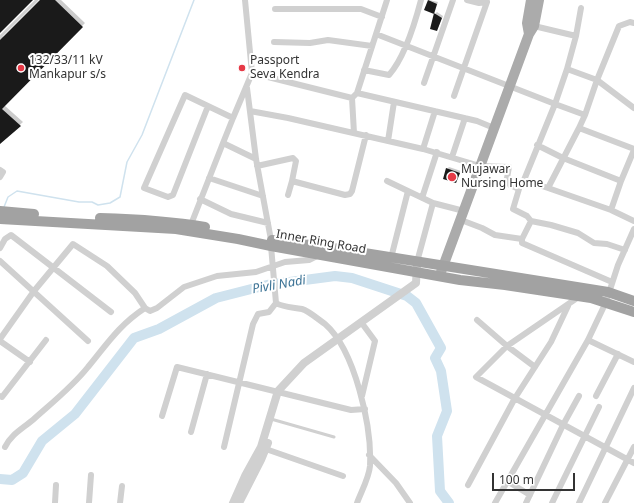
<!DOCTYPE html>
<html>
<head>
<meta charset="utf-8">
<style>
  body { margin:0 }
  #map { position:relative; width:634px; height:503px; overflow:hidden; background:#fff; font-family:"Noto Sans",sans-serif }
  canvas { display:block }
  .scale { position:absolute; left:492px; top:473px; width:83px; height:18px; box-sizing:border-box; border:2px solid #333; border-top:0; padding-left:5px; font-size:12px; line-height:14px; white-space:nowrap; color:#333; -webkit-text-stroke:3px #fff; paint-order:stroke }
</style>
</head>
<body>
<div id="map">
<canvas width="634" height="503"></canvas>
<div class="scale">100 m</div>
</div>
<script>
const c = document.querySelector('canvas').getContext('2d');
c.lineJoin = 'round';
function paint(path, color) { c.fillStyle = color; c.fill(path, 'evenodd'); }
function stroke(path, color, width, dash) { c.strokeStyle = color; c.lineWidth = width; c.lineCap = dash ? 'butt' : 'round'; c.setLineDash(dash || []); c.stroke(path); }
function write(font, color, halo, rows, align = 'center') {
  c.font = font + ' "Noto Sans",sans-serif'; c.lineWidth = 4; c.setLineDash([]); c.textBaseline = 'middle'; c.strokeStyle = halo; c.fillStyle = color; for (const [text, x, y, turn = 0] of rows) {
    c.save(); c.translate(x, y); c.rotate((+turn || 0) * Math.PI / 180); c.textAlign = isNaN(turn) ? turn : align; if (halo) c.strokeText(text, 0, 0); c.fillText(text, 0, 0); c.restore();
  }
}
paint(new Path2D(`
  M0 0H31L0 31V36L6 37 40 0H61L85 23 4 105 23 122 0 143Z
  M429 0 438 2 435 11Z
  M437 12 443 16 437 30 435 14Z
  M449 167 461 171 456 182 447 169Z`), '#0003');
stroke(new Path2D(`
  M4 207 8 197 17 191 79 202H92L98 205 110 203 120 197 127 162 142 135 194 0`), '#cfe2ee', 1.5);
stroke(new Path2D(`
  M0 479 12 480 23 473 42 441 75 414 134 338 159 329 216 298 267 285 335 276 352 278 407 296 416 303 441 348 435 358 441 371 447 411 437 436 440 491 449 503`), '#cfe2ee', 10);
paint(new Path2D(`
  M0 0H33L0 33Z
  M40 0H55L83 27 2 109 21 126 0 144V40Z
  M428 0 437 4 434 14 424 10Z
  M434 13 442 18 437 31 430 29Z
  M446 168 460 173 456 183 443 179Z`), '#1a1a1a');
stroke(new Path2D(`
  M0 37 37 0
  M271 419 334 437`), '#d0d0d0', 3);
stroke(new Path2D(`
  M275 9H361L382 17
  M634 23 630 22 619 26 597 80 634 108
  M534 26 576 36 567 69 597 80 585 115 555 104 567 69
  M376 34 555 104 524 180 548 188 579 128
  M576 36 581 8
  M274 42 310 43 328 40 372 46
  M364 70 389 75C405 57 415 23 421 0
  M252 73 352 98 357 93 387 0
  M424 83 453 0
  M247 88 256 159 271 240
  M357 93 477 121 494 128
  M454 96 487 2 479 3 467 0
  M352 98 354 133
  M208 106 173 195 168 197 144 188 185 95 233 118 252 73 245 0
  M250 111 288 118 423 149 480 166 509 167 507 178 510 185 519 189 513 209 527 216 531 221
  M585 115 579 128 634 149
  M233 118 223 143 256 159
  M388 141 394 102
  M537 145 563 158 621 181 634 150
  M423 149 435 111
  M452 157 465 118
  M257 166 293 158 296 161 292 181
  M0 170 3 172 0 177
  M209 178 263 196
  M387 181 433 203 417 262
  M548 188 611 210 621 181
  M288 195 292 181 345 195 350 194 352 191 366 135
  M422 198 437 152
  M200 199 231 214 268 223
  M433 203 464 211
  M611 210 634 221
  M461 220 482 228 495 235 522 239 531 221 551 225 578 233 594 243 607 244 625 250
  M190 227 223 143
  M522 239V243L612 282
  M0 248 5 239 11 235 111 312
  M391 258 408 191
  M0 261 88 341
  M580 296 507 346 476 377 634 463
  M276 303C285 308 293 307 302 309 309 311 319 320 325 324 355 350 372 427 370 466 369 478 361 492 357 503
  M477 320 507 346 535 367
  M361 322 375 341 362 396
  M0 339 34 291 73 244 107 266 135 293 145 308 150 311 157 308 184 287 217 276 256 272 285 262 309 260 319 255
  M588 340 634 362
  M0 341 30 362
  M0 396 2 397 46 340
  M596 396 618 354
  M162 416 177 367 351 410 365 409
  M191 432 207 374
  M5 447C11 434 24 428 35 418 53 402 73 386 88 367 107 344 119 325 145 308
  M224 447 253 324 258 314 269 312 276 303 271 246
  M263 448 343 476
  M369 455 396 483 410 503
  M507 481 530 495
  M468 485 515 398 551 342 568 306
  M55 503 56 485
  M89 503 91 475
  M120 503 122 486
  M495 503 588 340 606 302 618 265 634 229
  M526 503 563 425 579 396
  M552 503 599 407
  M579 503 634 388
  M605 503 634 447`), '#d0d0d0', 6);
stroke(new Path2D(`
  M233 503 245 476 261 447 278 391 304 363 416 283 417 266
  M239 503 261 460 268 443`), '#d0d0d0', 8);
stroke(new Path2D(`
  M529 34 527 23 531 0
  M441 272 529 34 534 26 539 0`), '#ababab', 10);
stroke(new Path2D(`
  M0 211 34 214
  M100 218C135 219 170 221 205 227
  M0 219 176 229 238 239 271 246 460 280 505 285 591 298 634 312
  M272 240 333 248 608 292 634 301`), '#a2a2a2', 10);
for (const [x, y, r, color] of [
  [21,68,4,"#e63946"],
  [242,68,4,"#e63946"],
  [452,177,5,"#e63946"]
]) { const dot = new Path2D(); dot.arc(x, y, r, 0, 2 * Math.PI); c.fillStyle = color; c.fill(dot); stroke(dot, '#fff', 1.5); }
write('12px', '#333', '#fff', [
  ["132/33/11 kV",29,61],
  ["Mankapur s/s",29,75],
  ["Passport",250,61],
  ["Seva Kendra",250,75],
  ["Mujawar",461,170],
  ["Nursing Home",461,184]
], 'left');
write('12px', '#333', '#fff', [
  ["Inner Ring Road",321,242,10]
]);
write('italic 13px', '#3f7597', '#fff', [
  ["Pivli Nadi",279,285,-10]
]);
</script>
</body>
</html>
